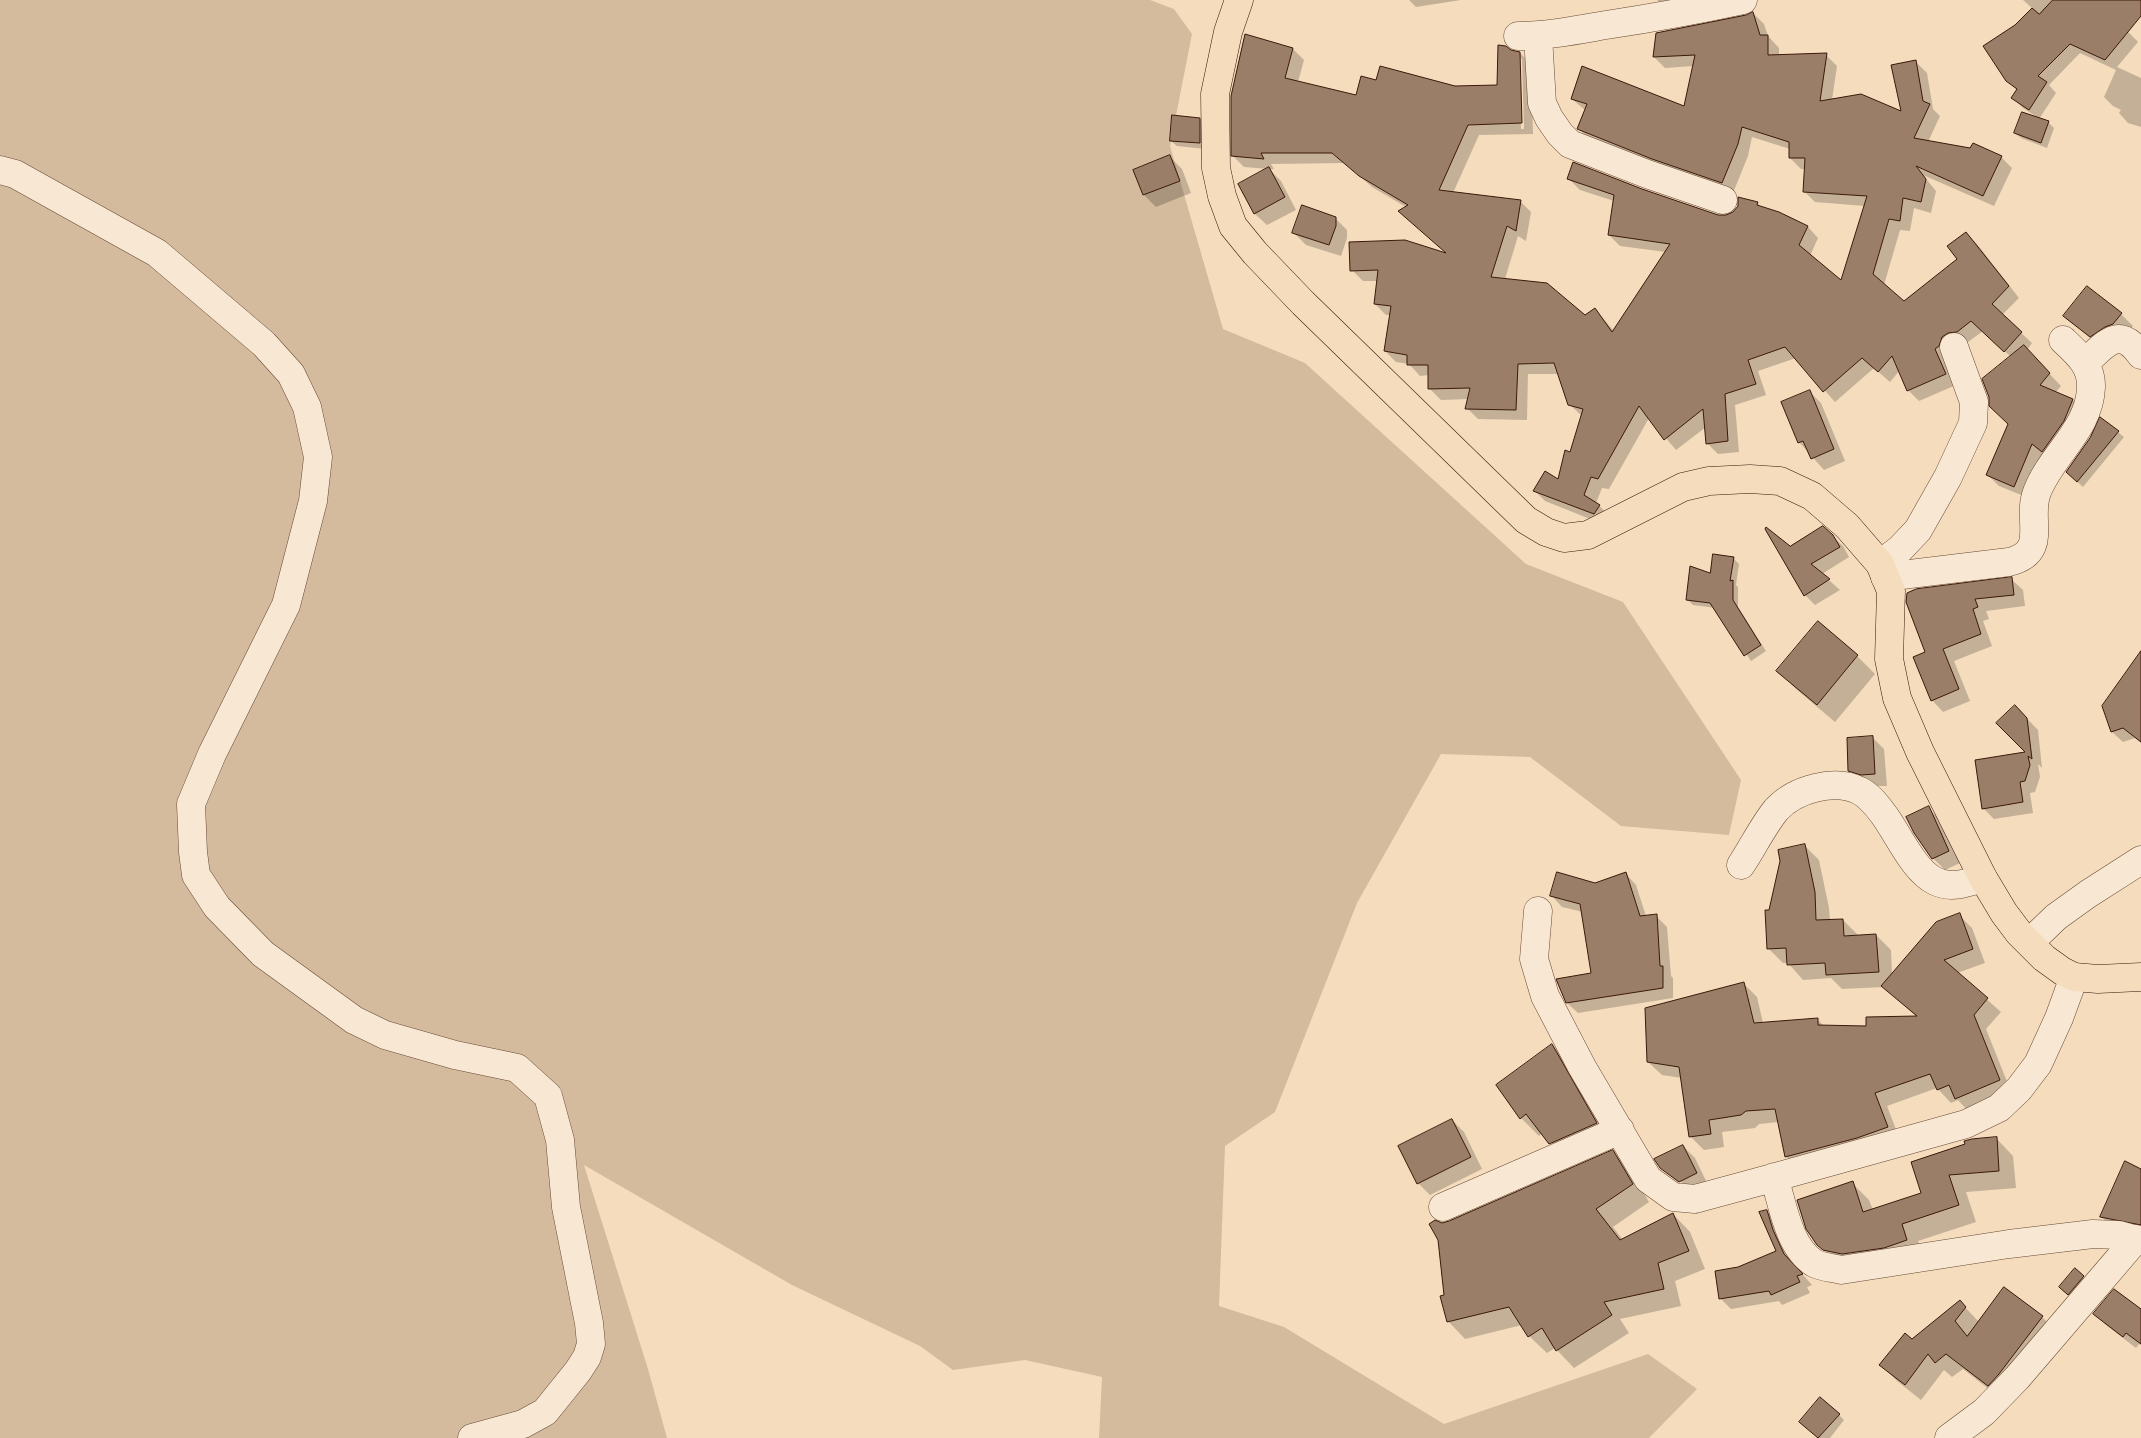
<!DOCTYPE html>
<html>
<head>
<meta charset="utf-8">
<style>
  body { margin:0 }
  canvas { display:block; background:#f4dcbc }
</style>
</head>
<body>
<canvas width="2141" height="1438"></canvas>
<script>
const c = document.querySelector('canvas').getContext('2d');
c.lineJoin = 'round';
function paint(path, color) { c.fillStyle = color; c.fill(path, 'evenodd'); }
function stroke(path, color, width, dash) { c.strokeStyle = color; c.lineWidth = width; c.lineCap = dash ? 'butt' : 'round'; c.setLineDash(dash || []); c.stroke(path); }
paint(new Path2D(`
  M0 0H1150L1174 9 1192 34 1170 146 1223 329 1305 363 1526 564 1623 602 1741 780 1729 835 1621 826 1530 757 1441 754 1357 903 1275 1112 1225 1146 1219 1306 1284 1327 1444 1424 1648 1354 1697 1389 1649 1438H1099L1102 1377 1025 1360 953 1370 920 1346 792 1285 584 1165 648 1369 667 1438H0Z`), '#d4bb9e');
paint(new Path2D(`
  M1409 0H1461L1416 7Z
  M1657 0H1705L1667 10Z
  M2023 0H2097L2138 42 2117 67 2141 78V127L2128 123 2119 113 2121 110 2113 106 2104 97 2116 70 2080 53 2049 85 2056 93 2039 119 2048 122 2054 128 2047 148 2021 138 2015 133 2037 117 2023 108 2013 98 2018 91 2007 80 2015 26 2033 9Z
  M1753 13 1764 24 1768 36 1779 48V56L1826 55 1837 66 1832 100 1902 113 1916 62 1927 73 1933 109 1940 116 1928 142 2001 157 2012 168 1994 206 1923 175 1936 191 1931 213 1914 208 1910 231 1900 230 1884 285 1904 302 1959 259 1966 233 1977 244 2019 298 2002 315 2032 343 2027 350 2061 386 2055 393 2073 400 2084 412 2026 497 1999 486 1988 475 2009 424 2011 357 1983 331 1968 342 1960 343 1956 385 1919 401 1908 390 1900 370 1890 382 1874 368 1835 402 1796 358 1758 371 1766 395 1735 405 1739 452 1718 454 1707 443 1706 427 1676 450 1649 418 1609 489 1602 488 1596 503 1611 517 1605 525 1545 501 1534 490 1559 481 1571 453 1582 416 1569 404 1559 374H1528L1527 420 1478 419 1467 408 1469 399 1441 400 1430 389 1429 375 1420 376 1409 364 1396 362 1385 351 1391 315H1386L1375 304 1378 281H1363L1352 270 1449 256 1406 207 1372 187 1345 163 1271 164 1274 169H1269L1281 181 1296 210 1267 225 1255 214 1240 185 1269 169 1244 167 1233 156 1293 49 1304 60 1298 82 1357 96 1377 81 1455 87H1498L1510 51 1520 53 1531 64 1533 134 1479 135 1453 193 1520 201 1531 212 1526 241 1518 236 1505 279 1585 316 1595 309 1614 331 1666 252 1620 246 1609 235 1614 201 1580 190 1569 179 1641 190 1718 216 1726 217 1757 203 1762 208 1808 227 1818 238 1810 256 1842 282 1865 206 1815 202 1804 191 1806 169H1801L1790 158V149L1752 137 1748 156 1733 193 1590 140 1579 129 1586 111 1572 99 1685 108 1694 66 1665 68 1654 57ZM1519 56 1522 59 1524 129H1521Z
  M1199 119 1205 125V149L1177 146 1171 141Z
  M1170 157 1182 169 1191 193 1156 207 1144 195Z
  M1335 218 1347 230V238L1341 256 1306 245 1294 233Z
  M2121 314 2133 326 2125 336 2102 348 2065 316Z
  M1809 391 1821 403 1845 461 1824 470 1799 442Z
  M2101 419 2124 437 2083 487 2073 478Z
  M1832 536 1843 546 1849 557 1822 574 1840 590 1815 605 1805 595 1789 548Z
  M1733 558 1739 564 1736 585 1738 587V607L1766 651 1751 661 1715 608 1693 605 1687 599 1711 575Z
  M2011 579 2023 590 2025 606 1986 611 1989 619 1983 621 1992 646 1954 661 1970 701 1943 712 1932 700 1927 653 1908 602Z
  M1857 656 1875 674 1835 722 1796 689 1778 671Z
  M2141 676V743L2135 738 2123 742 2112 732 2103 706Z
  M2015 706 2038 730 2042 768 2038 764 2040 777 2035 792 2030 793 2033 813 1994 819 1983 808 2027 753Z
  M1872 737 1884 749 1887 786H1874L1862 783 1850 771Z
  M1928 808 1940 820 1960 863 1945 870 1933 858Z
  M1804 845 1819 860 1829 908 1830 921 1843 920 1858 935H1876L1891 950 1892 975 1959 915 1972 928 1985 963 1957 973 2001 1012 1986 1029 2012 1094 1969 1112 1958 1100 1951 1103 1937 1088 1887 1106 1900 1140 1799 1169 1786 1156 1779 1122 1759 1124 1755 1128 1722 1132 1724 1147 1704 1150 1690 1136 1682 1078 1662 1075 1648 1062 1744 984 1757 997 1763 1023 1817 1019 1825 1027H1867L1918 1018 1884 987 1842 989 1831 978 1803 980 1788 963H1783L1768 948 1770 911Z
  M1626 874 1636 885 1646 916H1656L1667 927 1671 976 1673 978V998L1578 1013 1567 1003 1593 974 1583 912 1562 907 1552 896Z
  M1552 1045 1570 1063 1614 1141 1568 1161 1542 1133 1539 1136 1521 1118Z
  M1452 1120 1464 1132 1482 1169 1430 1195 1418 1183Z
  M1996 1138 2013 1156 2016 1188 1966 1192 1976 1222 1918 1241 1923 1257 1835 1262 1818 1244 1852 1183 1869 1200 1873 1210 1923 1194Z
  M1683 1146 1695 1158 1708 1185 1692 1193 1672 1178 1683 1186 1684 1184 1668 1172V1174L1661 1167Z
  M1613 1152 1630 1169 1649 1202 1613 1227 1623 1240 1673 1214 1690 1232 1705 1269 1675 1281 1681 1306 1620 1319 1629 1333 1574 1368 1555 1348 1547 1353 1529 1336 1522 1325 1465 1339 1448 1321 1442 1224 1450 1223Z
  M2141 1170V1233L2113 1229 2102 1217Z
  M1767 1211 1777 1222 1783 1242 1795 1266 1812 1285 1807 1287 1810 1293 1782 1305 1779 1301 1731 1309 1720 1298 1739 1269 1778 1252Z
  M2083 1277 2089 1282 2074 1299 2066 1292Z
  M1960 1302 1979 1322 2042 1317 2058 1333 2004 1401 1963 1369 1952 1377 1944 1370 1921 1400 1897 1381 1881 1365Z
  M2141 1310V1345L2139 1344 2136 1348 2106 1325 2094 1314Z
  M1839 1415 1844 1420 1830 1438H1819L1806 1427Z`), '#0003');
const building = new Path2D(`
  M2053 0H2141V16L2105 60 2070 44 2038 76 2047 82 2029 110 2011 98 2017 89 2006 81 1983 46 2015 25 2032 8 2039 14Z
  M1753 12 1760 35H1768V55L1827 53 1820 101 1861 94 1901 111 1891 65 1916 60 1923 101 1930 104 1914 138 1970 148 1973 143 2002 156 1983 196 1916 166 1926 179 1921 202 1903 198 1900 221 1889 219 1873 274 1904 301 1957 259 1947 246 1966 232 2009 286 1992 304 2022 332 2004 352 1971 321 1957 332 1948 333 1942 337 1939 346 1935 349 1946 374 1907 391 1892 356 1878 372 1862 358 1823 392 1785 347 1748 360 1756 384 1725 394 1728 441 1706 444 1703 409 1664 440 1639 406 1598 479 1591 477 1584 495 1600 505 1594 514 1533 491 1545 471 1558 479 1565 450 1570 452 1583 409 1568 405 1554 363 1518 364 1516 410 1465 409 1470 388 1428 389V365H1407V355L1384 351 1391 306 1374 304 1378 270 1350 271 1349 242 1405 240 1446 253 1398 211 1408 205 1359 176 1332 153H1261L1264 159 1231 156V96L1245 34 1293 48 1285 78 1356 95 1361 76 1376 80 1380 66 1455 86 1497 85 1498 45 1506 46 1511 50 1520 52 1522 123 1468 125 1439 190 1521 200 1516 231 1507 226 1491 277 1547 283 1585 315 1595 308 1612 332 1670 244 1608 235 1614 195 1567 179 1573 162 1642 189 1718 215H1726L1733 212 1738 206V197L1758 202 1757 205 1779 212 1808 226 1799 245 1841 280 1867 196 1803 192 1805 158H1789V142L1742 127 1738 144 1722 183 1652 159 1577 129 1587 104 1571 99 1582 66 1684 106 1695 55 1653 57 1656 33 1746 15Z
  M2022 112 2049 121 2041 143 2014 133Z
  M1172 115 1200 118V143L1170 141Z
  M1170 155 1180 181 1143 195 1133 170Z
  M1269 167 1285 197 1254 214 1238 184Z
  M1302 205 1336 217V226L1329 245 1292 233Z
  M2087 286 2122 313 2113 324 2105 327 2090 337 2063 316Z
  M2024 345 2050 373 2040 385 2073 399 2064 421 2042 452 2032 444 2014 487 1986 475 2008 424 1989 406V397L1982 379Z
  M1810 390 1834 449 1811 459 1803 441 1798 443 1781 402Z
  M2100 417 2119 431 2077 482 2066 472 2090 438Z
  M1823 526 1833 535 1840 547 1811 564 1830 579 1804 596 1765 529 1766 527 1790 546Z
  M1713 554 1734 557 1730 581 1733 580V600L1761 645 1744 656 1710 603 1686 600 1690 566 1710 573Z
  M2012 577 2014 595 1975 599 1978 607 1973 609 1981 634 1943 649 1959 689 1931 701 1913 657 1925 652 1906 602 1907 593 1916 589Z
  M1818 621 1858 655 1817 705 1776 671Z
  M2141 651V742L2123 728 2111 732 2102 706Z
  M2015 705 2027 718 2032 759 2028 756 2030 765 2025 781 2020 782 2023 802 1982 809 1975 760 2025 752 1996 723Z
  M1873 736 1875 774 1861 775 1848 771 1847 738Z
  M1929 806 1949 851 1932 859 1914 833 1906 817Z
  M1805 844 1815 892 1816 920 1843 919 1844 936 1876 934 1879 972 1826 975 1825 963 1787 965 1786 948 1767 949 1765 910H1769L1780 861 1778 850Z
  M1557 872 1595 883 1626 872 1640 916 1657 914 1660 966H1663V988L1566 1003 1556 979 1591 973 1580 904 1550 896Z
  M1960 913 1973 949 1944 960 1988 998 1974 1015 2000 1080 1955 1099 1949 1085 1937 1090 1930 1074 1875 1093 1888 1127 1857 1138 1785 1157 1775 1109 1746 1111 1741 1115 1709 1120 1711 1134 1689 1137 1679 1067 1647 1062 1645 1008 1744 982 1754 1023 1818 1018V1025L1866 1026V1017L1917 1016 1881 986 1936 922Z
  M1552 1044 1597 1123 1549 1144 1526 1114 1520 1119 1496 1085Z
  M1452 1119 1471 1157 1417 1184 1398 1146Z
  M1997 1137 1999 1171 1949 1175 1959 1205 1902 1224 1907 1240 1884 1248 1842 1254 1823 1250 1817 1245 1806 1229 1797 1200 1853 1181 1863 1212 1921 1193 1911 1162 1965 1144 1964 1141 1972 1139Z
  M1683 1145 1697 1173 1679 1182 1660 1168 1654 1159Z
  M1613 1150 1633 1184 1596 1209 1620 1240 1673 1213 1689 1251 1658 1263 1664 1289 1604 1302 1612 1315 1556 1351 1542 1328 1528 1337 1509 1307 1447 1322 1440 1296 1444 1295 1438 1240 1429 1224 1435 1220 1442 1223 1449 1221Z
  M2125 1161 2141 1169V1225L2100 1217Z
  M1767 1210 1773 1230 1784 1254 1803 1274 1797 1276 1800 1282 1771 1295 1769 1291 1719 1299 1715 1271 1738 1267 1776 1251 1759 1212Z
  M2075 1268 2084 1276 2068 1295 2059 1287Z
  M2004 1287 2043 1316 1999 1374 1988 1386 1946 1354 1935 1363 1928 1354 1905 1385 1879 1365 1905 1333 1912 1339 1960 1300 1966 1307 1955 1321 1967 1336Z
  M2114 1289 2141 1309V1344L2126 1333 2123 1337 2093 1314Z
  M1820 1397 1840 1414 1818 1438 1799 1422Z`);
paint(building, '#9b7e67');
stroke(building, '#3a190a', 1);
const minor = new Path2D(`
  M1518 36C1547 36 1577 30 1606 25 1652 18 1697 10 1743 0
  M1538 36 1542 103 1549 118 1560 134 1570 144 1647 174 1723 200
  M0 170 15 174 157 253 264 344 291 374 307 407 318 457 313 501 286 605 212 754 191 804 193 852 196 875 217 907 263 954 354 1020 385 1035 455 1055 517 1068 548 1096 560 1140 566 1207 589 1323 591 1344 587 1357 578 1371 545 1412 523 1424 472 1438
  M2085 363C2106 343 2119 325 2141 355
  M1880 564 1900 549 1918 530 1948 477 1973 423 1974 402 1954 347
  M1885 577 2009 562C2050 552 2026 520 2037 492 2051 455 2090 429 2091 387 2092 366 2077 353 2063 340
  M1741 865C1753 847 1763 826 1776 810 1795 789 1835 778 1860 791 1870 796 1878 807 1884 815 1898 834 1914 871 1935 881 1951 889 1967 883 1983 878
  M1538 911 1534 959 1545 996 1582 1067 1648 1179 1673 1197 1695 1199 1765 1180 1966 1124 1999 1108 2019 1089 2038 1064 2059 1018 2074 977
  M2030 942 2056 917 2088 894 2141 860
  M1774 1177C1783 1205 1788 1246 1814 1263 1821 1267 1833 1268 1841 1270L2009 1244 2093 1234 2119 1235 2141 1241
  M1443 1207 1620 1130
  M1949 1438 1984 1412 2017 1378 2136 1239`);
const major = new Path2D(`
  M1239 0 1228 32 1215 94 1216 168 1222 196 1233 226 1255 253 1303 303 1526 520 1546 532 1564 538 1588 535 1683 487 1709 481 1750 479 1780 481 1812 496 1847 526 1880 564 1891 591 1889 659 1897 698 1920 752 1983 878 2004 913 2019 933 2044 958 2062 971 2074 977 2098 979 2141 977`);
stroke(minor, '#684a36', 29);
stroke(major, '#3a190a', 29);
stroke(minor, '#f8e8d3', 28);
stroke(major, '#f4dcbc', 28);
</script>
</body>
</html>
